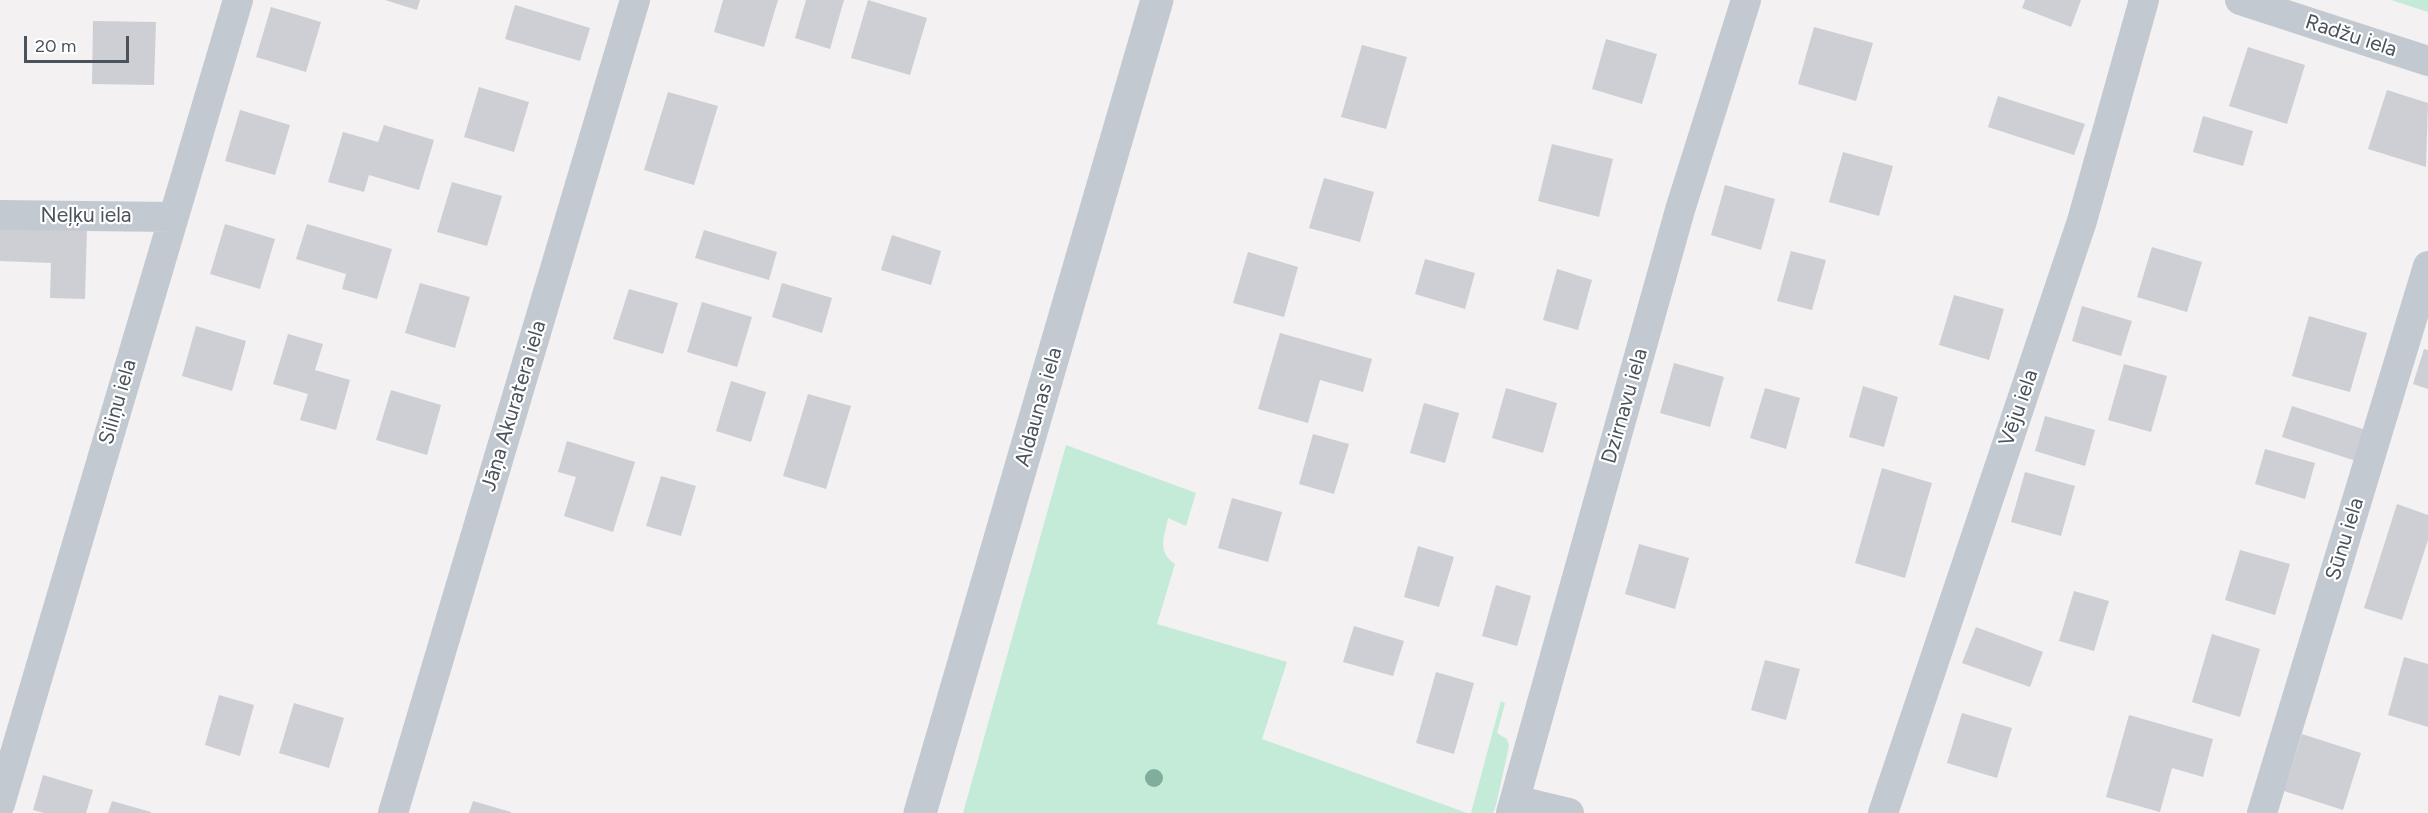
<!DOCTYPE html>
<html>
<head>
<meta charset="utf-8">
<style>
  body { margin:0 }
  #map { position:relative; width:2428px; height:813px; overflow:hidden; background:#f3f1f1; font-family:Figtree,sans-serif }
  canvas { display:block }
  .scale { position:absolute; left:24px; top:36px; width:105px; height:27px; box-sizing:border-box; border:3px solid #4a525c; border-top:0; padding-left:8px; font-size:18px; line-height:21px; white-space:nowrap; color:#4a525c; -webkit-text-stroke:4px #fff; paint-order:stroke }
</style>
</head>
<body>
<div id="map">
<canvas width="2428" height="813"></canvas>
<div class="scale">20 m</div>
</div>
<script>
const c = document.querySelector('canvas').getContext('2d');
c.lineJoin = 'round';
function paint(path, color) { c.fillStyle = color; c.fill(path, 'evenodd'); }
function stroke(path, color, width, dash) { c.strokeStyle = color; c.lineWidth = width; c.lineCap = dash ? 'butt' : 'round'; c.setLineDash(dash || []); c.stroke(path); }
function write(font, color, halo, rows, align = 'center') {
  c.font = font + ' Figtree,sans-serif'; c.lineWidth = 4.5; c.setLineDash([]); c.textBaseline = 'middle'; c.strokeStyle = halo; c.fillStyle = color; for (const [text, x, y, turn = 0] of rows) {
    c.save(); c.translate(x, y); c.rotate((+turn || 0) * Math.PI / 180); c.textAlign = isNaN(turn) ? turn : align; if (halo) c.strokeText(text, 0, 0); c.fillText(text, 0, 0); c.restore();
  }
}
paint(new Path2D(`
  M2391 0H2428V12Z
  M1066 445 1196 493 1186 526 1168 518C1165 536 1156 551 1175 564L1157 624 1287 662 1262 739 1467 813H963Z
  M1501 701 1505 703 1497 733 1507 739 1509 746 1496 805 1493 813H1471Z`), '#c4ebd8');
paint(new Path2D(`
  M385 0H420L417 10Z
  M723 0H778L764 47 714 32Z
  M806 0H844L830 49 795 38Z
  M868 0 927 18 910 75 851 58Z
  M2025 0H2081L2071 27 2022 8Z
  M515 5 590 28 580 61 505 39Z
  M271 7 321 22 306 72 256 57Z
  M93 21 156 22 154 85 92 84Z
  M1814 27 1873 43 1856 101 1798 84Z
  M1606 39 1657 54 1642 104 1592 89Z
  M1362 45 1407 57 1386 129 1341 117Z
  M2248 47 2305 65 2287 124 2229 106Z
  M479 87 529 102 514 152 464 137Z
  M2387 90 2428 103 2426 167 2368 149Z
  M668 92 718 106 694 185 644 170Z
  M1998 96 2085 124 2074 155 1988 127Z
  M240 110 290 125 275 175 225 161Z
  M2203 116 2253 131 2243 166 2193 152Z
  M384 125 434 140 419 190 369 175 364 192 328 182 343 132 378 142Z
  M1552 144 1613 159 1599 217 1538 201Z
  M1843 152 1893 166 1879 216 1829 202Z
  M1324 178 1374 192 1360 242 1309 228Z
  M452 182 502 196 487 246 437 232Z
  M1725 185 1775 199 1761 250 1711 235Z
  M225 224 275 239 260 289 210 274Z
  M307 224 392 249 377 299 342 289 346 274 296 259Z
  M0 225 87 228 85 299 50 298 51 263 0 261Z
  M704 230 777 252 769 280 695 258Z
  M892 235 941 251 931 285 881 270Z
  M2152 247 2202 262 2187 312 2137 297Z
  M1791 251 1826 260 1812 310 1777 301Z
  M1248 252 1298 267 1284 317 1233 303Z
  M1425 259 1475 273 1465 309 1415 294Z
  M1557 269 1592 280 1578 330 1543 320Z
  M420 283 470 297 455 348 405 333Z
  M782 283 832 298 822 333 772 317Z
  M629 289 678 303 663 354 613 339Z
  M1954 295 2004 309 1989 360 1939 345Z
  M702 302 752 317 737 367 687 352Z
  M2082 306 2132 321 2121 356 2072 341Z
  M2309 316 2367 333 2350 392 2292 376Z
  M196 326 246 341 232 391 182 376Z
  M1280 333 1372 359 1363 392 1320 380 1308 423 1258 409Z
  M288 334 323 344 315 370 350 380 336 430 300 420 308 394 273 384Z
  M2424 349 2428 350V389L2413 384Z
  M1674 363 1724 377 1710 427 1660 413Z
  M2124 364 2167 376 2151 432 2108 420Z
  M731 381 766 392 751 442 716 431Z
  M1863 386 1898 397 1884 447 1849 437Z
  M1506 388 1557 403 1543 453 1492 438Z
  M1765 388 1800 398 1786 449 1750 438Z
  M391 390 441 405 427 455 376 440Z
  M808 394 851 406 826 489 783 476Z
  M1424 403 1459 413 1445 463 1410 453Z
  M2292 406 2366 430 2356 461 2282 437Z
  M2045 416 2095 430 2085 466 2035 451Z
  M1313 434 1349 444 1334 494 1299 484Z
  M567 441 635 462 613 532 564 516 576 477 558 472Z
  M2265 449 2315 463 2305 499 2255 484Z
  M1882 468 1932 483 1905 578 1855 563Z
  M2025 472 2075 486 2061 536 2011 522Z
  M661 476 696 486 681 536 646 526Z
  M1232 498 1282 512 1268 562 1218 548Z
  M2397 504 2428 515V540L2402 620 2364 608Z
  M1639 544 1689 558 1675 609 1625 594Z
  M1418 546 1454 557 1439 607 1404 597Z
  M2240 550 2290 564 2275 615 2225 600Z
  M1496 585 1531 596 1517 646 1482 636Z
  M2074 591 2109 601 2094 651 2059 641Z
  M1354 626 1404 641 1393 676 1343 662Z
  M1976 627 2043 652 2030 687 1962 663Z
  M2212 634 2260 649 2240 717 2192 702Z
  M2404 657 2428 664V727L2388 715Z
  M1765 660 1800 669 1786 720 1751 710Z
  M1436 672 1474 683 1454 754 1416 743Z
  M219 695 254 705 240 756 205 745Z
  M294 703 344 718 329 768 279 753Z
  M1962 713 2012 728 1997 778 1947 763Z
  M2129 715 2213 739 2203 777 2172 768 2160 812 2106 797Z
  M2302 734 2361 753 2343 810 2284 791Z
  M43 775 93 790 86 813H44L33 810Z
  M112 801 151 812V813H108Z
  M473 801 511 812V813H469Z`), '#cecfd4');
stroke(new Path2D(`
  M2240 0 2428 61
  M0 215 172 217
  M1515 800 1569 813
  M0 804 238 0
  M393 813 635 0
  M1511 813 1680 210 1746 0
  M1883 813 2082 221 2144 0
  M2262 813 2428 266`), '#c3c9d1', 30);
stroke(new Path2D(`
  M920 813 1157 0`), '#c3c9d1', 33);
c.fillStyle = '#80ae9c';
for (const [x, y] of [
  [1154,778]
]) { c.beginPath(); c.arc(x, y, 9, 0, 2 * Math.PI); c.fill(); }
write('21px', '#4a525c', '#fff', [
  ["Radžu iela",2351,36,18],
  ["Neļķu iela",86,216],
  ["Siliņu iela",118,402,-74],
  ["Jāņa Akuratera iela",514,406,-73],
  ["Dzirnavu iela",1625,406,-74],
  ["Aldaunas iela",1039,407,-74],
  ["Vēju iela",2019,408,-71],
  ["Sūnu iela",2345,539,-73]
]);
</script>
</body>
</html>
